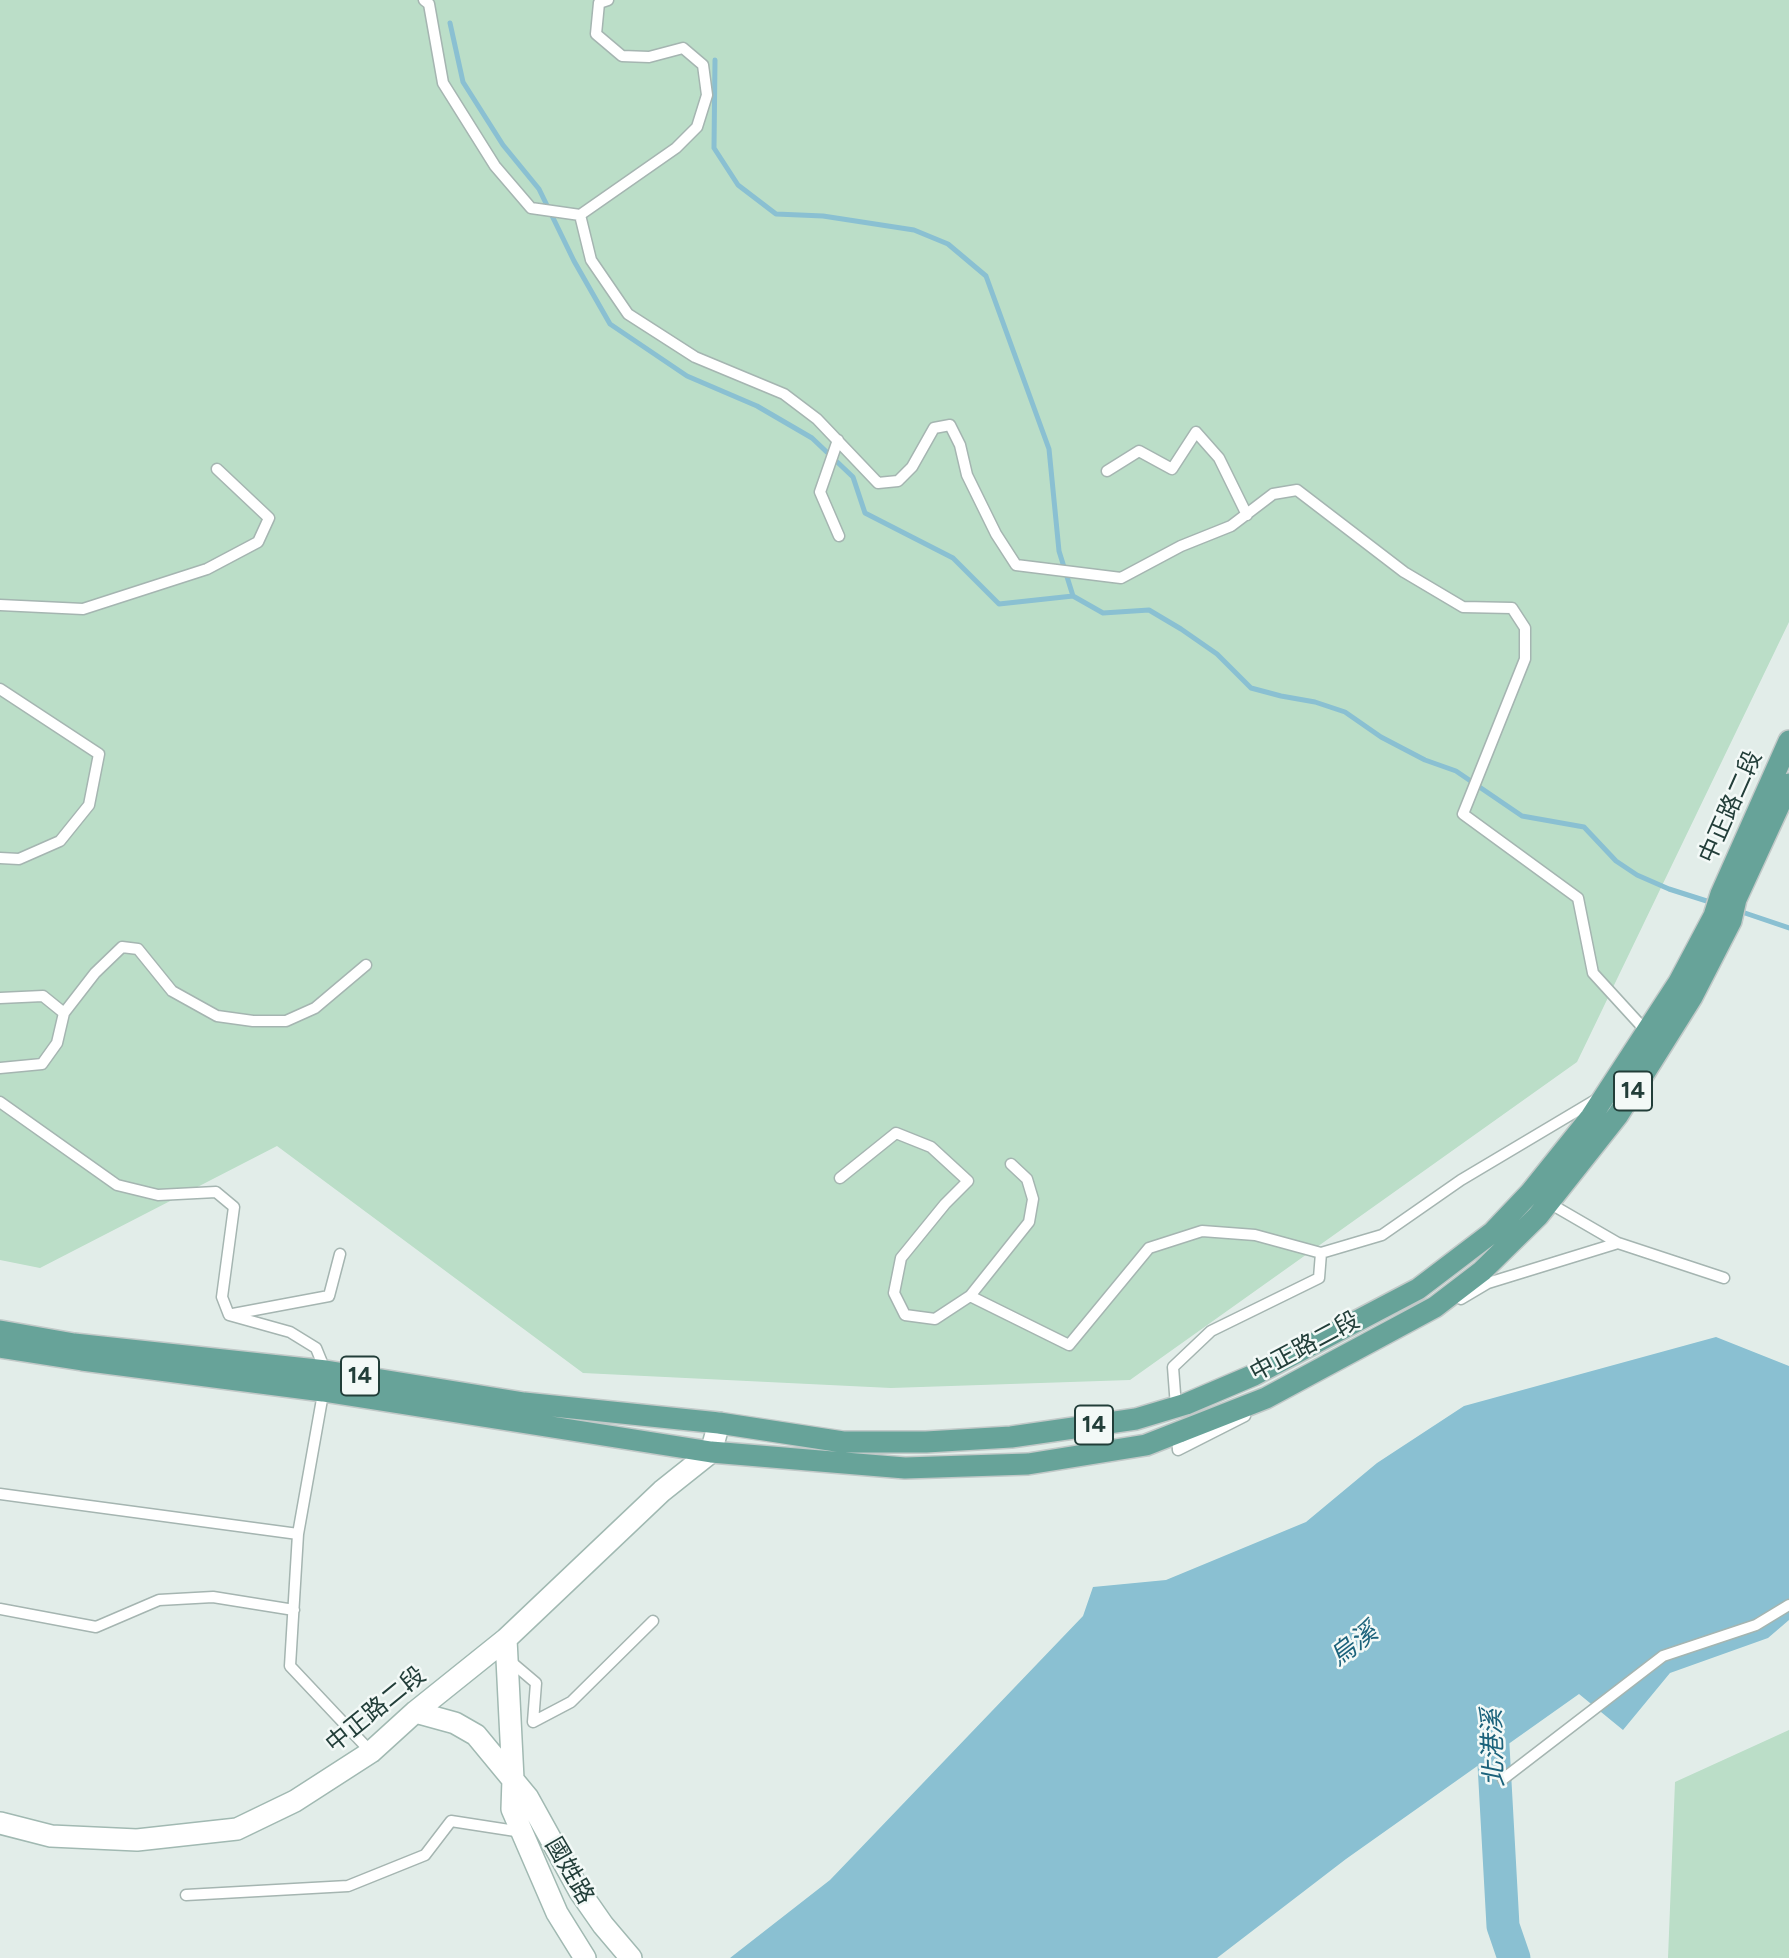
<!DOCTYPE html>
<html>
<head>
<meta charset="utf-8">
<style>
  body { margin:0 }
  canvas { display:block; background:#e2ede9 }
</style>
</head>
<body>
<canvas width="1789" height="1958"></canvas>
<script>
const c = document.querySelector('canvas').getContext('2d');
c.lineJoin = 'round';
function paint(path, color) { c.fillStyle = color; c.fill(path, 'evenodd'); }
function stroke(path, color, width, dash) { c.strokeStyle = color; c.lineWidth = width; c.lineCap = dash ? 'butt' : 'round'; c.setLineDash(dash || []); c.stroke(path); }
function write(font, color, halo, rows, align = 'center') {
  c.font = font + ' Figtree,"Noto Sans TC",sans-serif'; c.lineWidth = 5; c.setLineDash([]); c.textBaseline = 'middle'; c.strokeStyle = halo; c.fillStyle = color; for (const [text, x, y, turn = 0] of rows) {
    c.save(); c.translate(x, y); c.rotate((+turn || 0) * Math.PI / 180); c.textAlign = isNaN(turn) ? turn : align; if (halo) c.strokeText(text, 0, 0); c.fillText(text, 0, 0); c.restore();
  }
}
paint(new Path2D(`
  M0 0H1789V622L1577 1062 1130 1380 891 1388 583 1373 277 1146 40 1268 0 1260Z
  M1789 1730V1958H1668L1675 1782Z`), '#bbdec8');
paint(new Path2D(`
  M1716 1337 1789 1366V1620L1768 1638 1670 1673 1623 1730 1579 1694 1346 1859 1217 1958H730L830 1880 1083 1616 1093 1587 1166 1580 1306 1522 1377 1463 1464 1406Z`), '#8ac0d2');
stroke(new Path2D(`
  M450 23 463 82 503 145 539 189 574 261 610 324 687 376 757 406 812 438 853 477 865 513 953 558 999 604 1073 596 1103 613 1149 610 1181 629 1217 654 1251 688 1281 696 1315 702 1345 712 1381 737 1425 760 1456 771 1522 816 1584 827 1616 861 1637 875 1669 889 1713 903
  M715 60 714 148 738 185 776 214 823 216 914 230 948 244 986 276 1049 449 1059 551 1073 596
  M1739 911 1789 928`), '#8ac0d2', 5);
stroke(new Path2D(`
  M1491 1710 1503 1926 1514 1958`), '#8ac0d2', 33);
const lane = new Path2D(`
  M424 0 429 4 443 83 495 166 531 208 580 215 591 260 628 314 695 357 784 394 817 419 878 483 898 481 912 467 934 428 950 425 960 445 967 475 996 534 1016 565 1121 578 1181 546 1231 526 1273 494 1297 490 1404 572 1463 607 1512 608 1525 628V659L1463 814 1578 898 1593 973 1646 1031
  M580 215 676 148 697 127 707 95 703 65 683 48 649 57 622 56 596 34 599 3 608 0
  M838 440 820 492 839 536
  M1107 471 1139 451 1172 469 1196 432 1219 458 1247 515
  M0 605 83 609 207 569 258 542 269 518 217 469
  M0 689 99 754 89 805 60 841 19 859 0 858
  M0 998 43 996 64 1013 57 1043 42 1064 0 1068
  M64 1013 95 973 122 947 138 949 172 991 217 1016 253 1021H286L315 1008 366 965
  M0 1102 117 1185 158 1195 216 1192 234 1207 222 1297 229 1315 290 1332 316 1348 325 1370
  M840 1178 896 1133 931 1147 968 1181 945 1204 901 1258 894 1293 905 1315 935 1319 970 1296 1069 1345 1149 1248 1202 1231 1255 1235 1321 1253 1382 1235 1461 1180 1597 1099
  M1549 1203 1618 1243 1724 1278
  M970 1296 1029 1222 1033 1199 1027 1179 1011 1164
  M1461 1299 1488 1283 1618 1243
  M233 1314 329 1296 340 1254
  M324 1388 298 1534 290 1666 371 1752
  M1176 1407 1173 1367 1211 1331 1319 1278 1321 1253
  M1177 1434 1178 1450 1245 1416
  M0 1494 298 1534
  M0 1609 96 1627 159 1600 213 1597 294 1610
  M510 1661 536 1683 533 1722 571 1702 653 1621
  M1503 1779 1663 1656 1756 1625 1789 1605
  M186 1895 348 1886 425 1855 451 1821 522 1832`);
const secondary = new Path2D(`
  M506 1639 513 1779 512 1809 557 1913 585 1958
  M415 1712 455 1723 476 1735 528 1798 580 1892 603 1925 631 1958
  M0 1823 51 1836 137 1840 237 1829 295 1801 371 1752 415 1712 506 1639 662 1491 711 1452 719 1423`);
const primary = new Path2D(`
  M0 1331 74 1344 326 1371 524 1403 719 1423 843 1442H926L1011 1437 1136 1419 1186 1404 1254 1375 1357 1321 1418 1289 1493 1232 1530 1193 1591 1117 1679 982 1714 916 1721 894 1789 741
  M0 1347 82 1360 323 1391 711 1452 905 1468 1028 1464 1146 1445 1266 1398 1435 1307 1482 1271 1538 1216 1618 1115 1692 997 1731 921 1736 899 1789 784`);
stroke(lane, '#a5b5b1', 13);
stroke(secondary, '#a1b9b2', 24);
stroke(primary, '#c1c9c8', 24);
stroke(lane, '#fff', 10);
stroke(secondary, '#fff', 21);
stroke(primary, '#67a399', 21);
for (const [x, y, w] of [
  [1633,1091,38],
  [360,1376,38],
  [1094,1425,38]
]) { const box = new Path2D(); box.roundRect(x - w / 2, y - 19.5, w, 39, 5); c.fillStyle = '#f3f9f7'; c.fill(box); stroke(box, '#223e39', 2); }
write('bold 23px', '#223e39', null, [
  ["14",1633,1091],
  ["14",360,1376],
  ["14",1094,1425]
]);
write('24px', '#223e39', '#f3f9f7', [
  ["中正路二段",1731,807,-66],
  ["中正路二段",1305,1347,-28],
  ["中正路二段",376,1710,-39],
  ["國姓路",569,1871,60]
]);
write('italic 26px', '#1b627b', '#f3f9f7', [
  ["烏溪",1354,1645,-37],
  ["北港溪",1494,1748,-92]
]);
</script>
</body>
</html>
